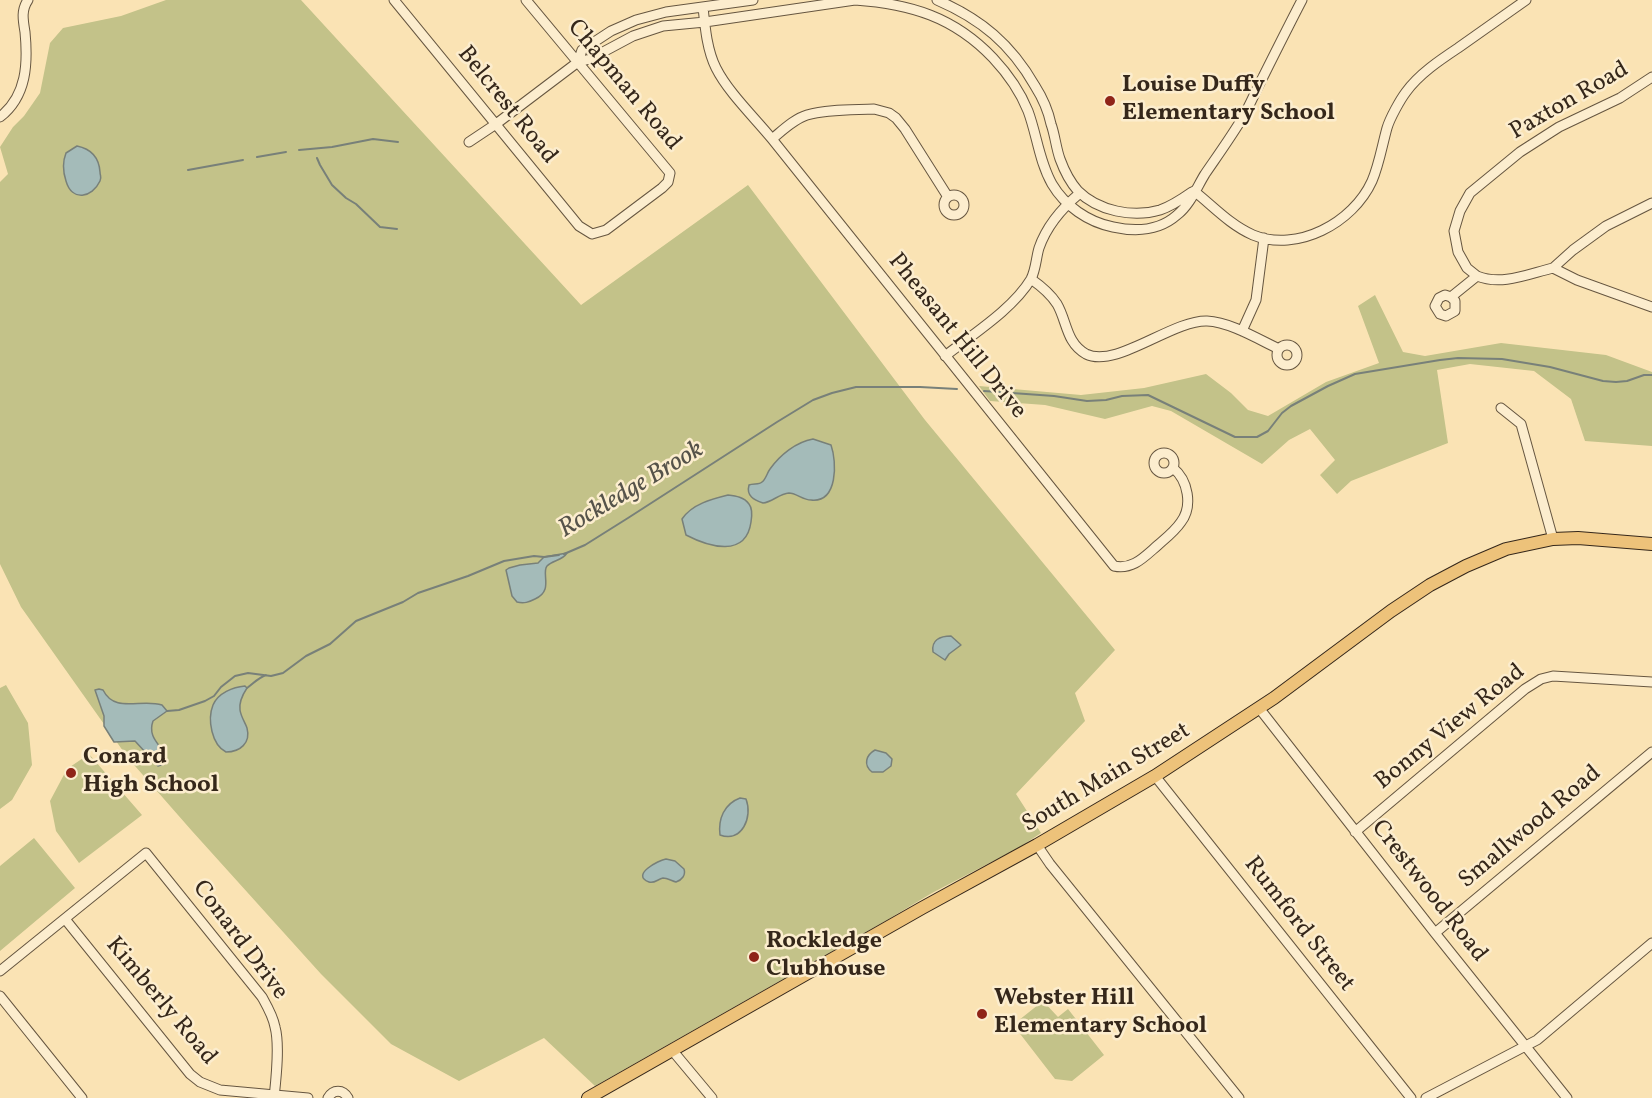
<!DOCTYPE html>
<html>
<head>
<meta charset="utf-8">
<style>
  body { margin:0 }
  canvas { display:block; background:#fae3b4 }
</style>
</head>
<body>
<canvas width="1652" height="1098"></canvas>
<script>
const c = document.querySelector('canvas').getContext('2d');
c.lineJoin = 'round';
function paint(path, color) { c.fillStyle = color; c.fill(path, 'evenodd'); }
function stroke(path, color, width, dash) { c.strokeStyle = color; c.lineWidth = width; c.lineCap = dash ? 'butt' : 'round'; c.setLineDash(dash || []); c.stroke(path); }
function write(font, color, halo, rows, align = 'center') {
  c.font = font + ' Vollkorn,serif'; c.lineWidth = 5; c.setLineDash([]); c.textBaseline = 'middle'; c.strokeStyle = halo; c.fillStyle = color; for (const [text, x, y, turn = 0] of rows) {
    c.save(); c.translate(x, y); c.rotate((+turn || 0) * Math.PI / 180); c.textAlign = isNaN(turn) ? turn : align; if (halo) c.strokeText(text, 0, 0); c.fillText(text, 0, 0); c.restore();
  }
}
paint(new Path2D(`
  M166 0H301L581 305 748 185 925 420 1115 650 1075 693 1085 721 1016 794 1041 833 1020 847 932 893 887 920 595 1086 544 1038 459 1081 391 1044 321 974 192 831 128 758 21 607 0 564V182L8 174 0 147 13 127 24 116 40 93 50 43 63 28 121 16Z
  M1375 295 1403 352 1425 356 1501 343 1606 355 1652 372V446L1585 441 1571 399 1534 371 1470 364 1437 370 1448 443 1351 481 1337 494 1320 475 1335 460 1310 429 1289 440 1262 464 1171 411 1152 406 1105 419 1045 405 990 401 979 386 1081 395 1144 388 1206 374 1231 393 1248 410 1268 416 1326 382 1379 363 1358 306Z
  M6 685 28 723 32 765 12 800 0 809V688Z
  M89 754 142 815 79 863 56 831 50 801 67 769Z
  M34 838 75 888 0 951V866Z
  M1043 1001 1058 1017 1068 1009 1104 1055 1072 1081 1055 1079 1014 1026V1024Z`), '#c3c289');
const water = new Path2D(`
  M77 146C92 149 99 158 100 172 100 176 102 177 100 181 92 198 72 202 66 181 63 172 62 163 66 153Z
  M813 439 831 445C837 462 838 503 811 500 803 500 796 493 789 493 779 494 772 502 763 503 754 500 746 496 749 485 753 483 759 485 762 482 766 479 767 473 770 469 780 455 796 442 813 439Z
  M728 495C736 496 744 497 749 504 753 509 752 516 751 522 746 558 709 547 686 535L682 519C692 504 712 499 728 495Z
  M567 553C562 561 553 560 547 566 541 573 554 591 535 599 529 602 524 604 517 602L512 596 506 570 509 568 520 565 538 563 544 557Z
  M951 636 961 645 949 654 945 660 933 652C931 640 940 636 951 636Z
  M245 686 247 688C243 694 239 703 240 710 241 717 245 722 247 728 251 743 240 752 226 752 212 745 207 720 213 705 218 693 233 687 245 686Z
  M99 689 103 690C115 714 141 698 162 705L167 711 153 721C146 741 167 747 167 763L158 766 135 741 114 742 104 726V716L95 690Z
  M875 750 886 753 892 759 891 766 883 772H872C863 765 866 755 875 750Z
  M740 798 746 799C753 817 742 843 720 835 718 819 724 804 740 798Z
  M666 859 675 861 684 869C686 875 682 880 676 882 672 881 667 878 663 878 658 879 654 884 649 882 630 875 659 860 666 859Z`);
paint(water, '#a4bbb9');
stroke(water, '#788079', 1.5);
stroke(new Path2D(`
  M299 150 332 147 373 139 398 142
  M257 157 286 152
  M317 158 320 165 332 185 346 198 356 204 380 227 397 229
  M188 170 243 160
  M984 391 1054 396 1087 401 1106 400 1122 396 1148 395 1235 437H1257L1268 431 1282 413 1291 406 1328 386 1355 374 1440 360 1458 358 1502 359 1550 367 1603 381 1616 382 1627 381 1644 375H1652
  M564 554 585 545 628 518 777 422 813 400 832 393 856 387H920L957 389
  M247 688C254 683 258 678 266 675
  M167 711 179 710 205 701 214 696 221 687 235 676 248 673 271 676 283 673 306 656 330 644 356 621 403 602 418 593 468 576 504 561 534 556 544 557 559 555`), '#788079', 2);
const minor = new Path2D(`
  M394 0 579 226 592 234 606 230 662 188 668 182 670 173 526 0
  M937 0C981 19 1011 44 1035 86 1042 97 1048 110 1051 124 1055 135 1056 148 1060 159 1064 170 1070 182 1078 191 1098 211 1133 218 1160 210 1172 206 1182 199 1192 192
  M703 7C705 27 707 50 716 68 728 92 754 117 772 139L1114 566C1133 570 1144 557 1158 545 1166 538 1175 531 1181 522 1193 506 1188 480 1173 468
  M578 62 582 50 611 31 636 20 666 12 753 0
  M0 117C27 96 28 63 25 32 23 20 21 10 28 0
  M772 139C783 130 794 119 807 115 828 109 852 110 874 109L889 113 896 118 905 129 948 197
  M469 142 496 124 578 62 590 59 633 36 663 26 705 22 855 0C911 4 954 17 993 58 1008 74 1020 91 1028 111 1037 135 1039 161 1052 184 1065 206 1088 222 1113 227 1136 232 1159 231 1177 215 1190 205 1197 187 1205 174 1218 155 1231 137 1243 117 1250 105 1256 90 1263 77 1276 51 1289 25 1302 0
  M1194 191C1213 206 1230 225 1253 235 1297 253 1353 223 1372 181 1379 165 1382 146 1387 128 1390 118 1400 100 1406 92 1419 74 1440 60 1458 48 1481 32 1503 16 1526 0
  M944 205a10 10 0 1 1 20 0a10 10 0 1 1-20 0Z
  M1553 268 1573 250 1606 226 1652 203
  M1477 276 1467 268 1458 252 1454 231 1460 211 1470 193 1520 152 1559 127 1620 98 1652 77
  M1031 279C1041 286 1050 293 1057 304 1067 321 1066 343 1086 354 1116 369 1172 320 1207 321 1230 322 1258 339 1279 349
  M1451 297 1455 301V311L1446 316 1440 314 1435 306 1439 298 1445 295 1451 297 1477 276C1502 286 1528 274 1553 268L1577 280 1652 307
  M1242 331 1256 300 1264 238
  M1277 355a10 10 0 1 1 20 0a10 10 0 1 1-20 0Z
  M945 356C973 334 1013 309 1031 279 1036 269 1036 258 1039 248 1047 225 1062 208 1080 193
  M1501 408 1521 424 1553 539
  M1154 463a10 10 0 1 1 20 0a10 10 0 1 1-20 0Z
  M1259 708 1435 933 1567 1098
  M1155 776 1411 1098
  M1355 832 1525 689 1541 679 1553 676 1652 682
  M1037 845 1050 864 1239 1098
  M65 919 190 1074 200 1082 220 1090 308 1098
  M1435 933 1652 752
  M0 971 146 853 262 997C267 1006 273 1016 275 1027 280 1045 276 1079 274 1098
  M0 996 82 1098
  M672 1050 712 1098
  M328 1098C333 1089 343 1089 348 1098
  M1426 1098 1537 1040 1652 943`);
const major = new Path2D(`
  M588 1098 922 908 1037 845 1155 776 1274 698 1391 611 1430 585 1466 566 1506 549 1553 539 1578 538 1652 544`);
stroke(minor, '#665640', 11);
stroke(major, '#35271a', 14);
stroke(minor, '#fcedce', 9);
stroke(major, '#edc27a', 12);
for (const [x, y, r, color] of [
  [1110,101,6,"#8f2418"],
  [71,773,6,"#8f2418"],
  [754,957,6,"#8f2418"],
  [982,1014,6,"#8f2418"]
]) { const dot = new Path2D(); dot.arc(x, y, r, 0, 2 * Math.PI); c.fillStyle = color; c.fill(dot); stroke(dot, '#fcedce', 2); }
write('24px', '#35271a', '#fcedce', [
  ["Chapman Road",623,86,50],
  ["Paxton Road",1570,102,-30],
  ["Belcrest Road",506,106,51],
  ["Pheasant Hill Drive",956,337,51],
  ["Bonny View Road",1451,728,-39],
  ["South Main Street",1107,779,-31],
  ["Smallwood Road",1531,828,-40],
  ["Crestwood Road",1428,892,52],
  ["Rumford Street",1298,925,52],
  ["Conard Drive",239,941,53],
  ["Kimberly Road",160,1002,50]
]);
write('bold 24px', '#35271a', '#fcedce', [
  ["Louise Duffy",1122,87],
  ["Elementary School",1122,115],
  ["Conard",83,759],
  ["High School",83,787],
  ["Rockledge",766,943],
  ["Clubhouse",766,971],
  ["Webster Hill",994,1000],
  ["Elementary School",994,1028]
], 'left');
write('italic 26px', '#56534a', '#fcedce', [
  ["Rockledge Brook",632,491,-31]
]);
</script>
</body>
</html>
